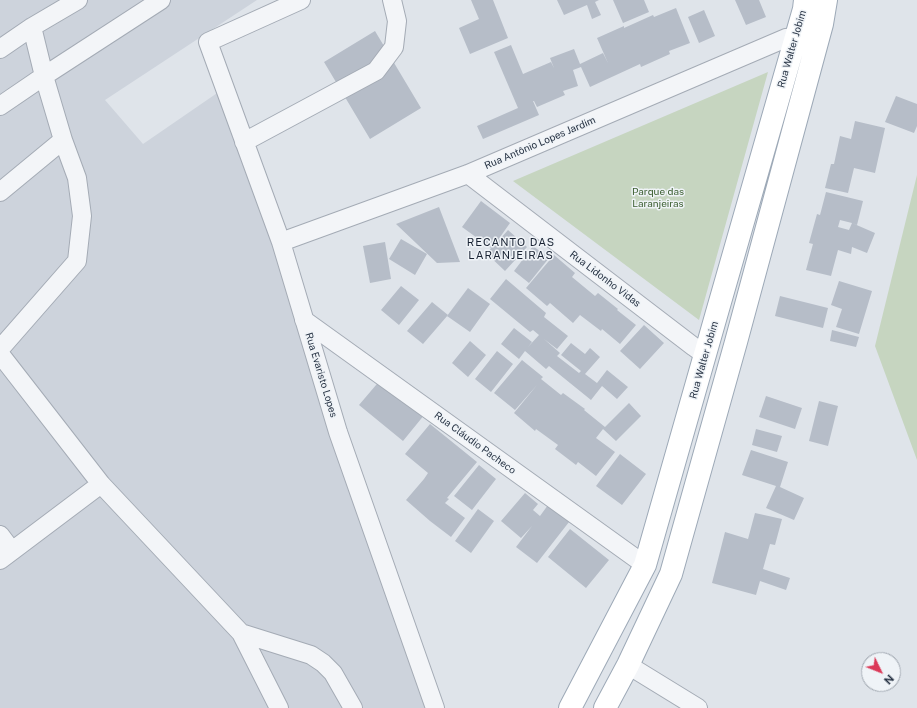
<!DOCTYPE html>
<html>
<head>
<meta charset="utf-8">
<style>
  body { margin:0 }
  #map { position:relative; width:917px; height:708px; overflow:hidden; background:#dfe4ea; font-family:"Public Sans",sans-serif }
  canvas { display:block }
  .north { position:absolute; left:861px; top:652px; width:40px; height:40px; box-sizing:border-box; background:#eff3f7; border:1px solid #9fa6af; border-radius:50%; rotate:133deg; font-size:11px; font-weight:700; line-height:16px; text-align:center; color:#263243 }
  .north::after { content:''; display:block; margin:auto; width:14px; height:18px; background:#db3958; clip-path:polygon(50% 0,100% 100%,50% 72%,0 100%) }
</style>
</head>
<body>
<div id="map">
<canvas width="917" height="708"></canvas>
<div class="north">N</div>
</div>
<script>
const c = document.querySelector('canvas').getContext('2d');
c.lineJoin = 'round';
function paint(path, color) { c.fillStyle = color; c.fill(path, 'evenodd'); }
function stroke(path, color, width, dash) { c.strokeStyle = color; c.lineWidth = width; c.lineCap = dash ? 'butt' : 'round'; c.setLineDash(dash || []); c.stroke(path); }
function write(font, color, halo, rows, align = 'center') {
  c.font = font + ' "Public Sans",sans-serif'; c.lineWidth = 3; c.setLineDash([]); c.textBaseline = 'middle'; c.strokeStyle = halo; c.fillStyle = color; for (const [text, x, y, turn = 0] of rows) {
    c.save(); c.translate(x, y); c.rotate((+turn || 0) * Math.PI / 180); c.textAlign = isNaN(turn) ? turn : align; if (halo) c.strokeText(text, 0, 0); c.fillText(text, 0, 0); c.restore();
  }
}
paint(new Path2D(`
  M0 0H257L105 100 143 144 223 89 428 708H0Z`), '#cdd3dc');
paint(new Path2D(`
  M768 72 699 320 513 181Z
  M917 175V460L875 346Z`), '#c6d5c0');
paint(new Path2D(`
  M471 0H493L508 38 470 54 459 28 479 19Z
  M557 0H599L595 2 601 15 592 19 587 5 564 15Z
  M613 0H644L649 12 623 23Z
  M735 0H759L766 17 746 25Z
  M676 8 690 43 669 51 670 54 641 67 640 64 590 87 581 67 573 70 578 86 563 91 565 95 537 107 534 101H533L539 115 483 139 477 126 518 108 494 52 511 45 523 74 551 62 554 68 550 58 574 49 580 64 603 53 608 63 597 38 624 26V28L653 15 654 17Z
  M704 10 715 36 699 43 688 17Z
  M375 31 421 108 370 139 324 62Z
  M896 96 917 104V126L914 133 885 122Z
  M855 121 885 128 875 173 854 168 848 193 825 188 831 164H834L840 136 851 139Z
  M826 192 863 201 857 225 852 223 875 233 867 253 852 247 851 254 838 250 831 276 806 270 813 244 809 243 817 214 820 215ZM840 220 852 223 849 230 838 227Z
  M481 201 510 223 493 247 508 230 527 247 505 271 487 254 491 248 462 227Z
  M439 207 460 262 437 263 396 224Z
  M401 239 427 254 415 275 389 259Z
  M385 242 391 279 370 283 363 246Z
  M533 246 549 258 529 283 514 271Z
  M554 255 575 273 572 277 595 296 598 293 618 309 617 310 636 325 620 344 602 329 601 331 580 315 573 323 550 303 547 306 526 288Z
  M506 279 546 313 544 317 568 336 557 349 544 339 560 353 557 356 579 373 581 371 561 355 571 343 585 354 590 348 600 357 585 374 597 383 607 370 628 387 617 399 602 386 591 400 549 366 546 369 525 351 519 359 501 344 514 328 532 342 528 347 539 335 533 330 530 332 490 299Z
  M839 281 872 291 859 334 836 327 842 309 831 305Z
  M401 286 419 300 399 325 381 310Z
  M468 288 490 304 470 332 447 316Z
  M780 296 828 308 823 328 775 316Z
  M432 302 448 315 423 344 407 331Z
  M644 325 664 343 640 369 620 351Z
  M832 330 859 337 856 347 830 341Z
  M470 341 486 355 468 377 452 363Z
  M497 351 513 364 491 392 475 379Z
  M522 360 543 377 541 379 561 395 563 393 585 409 584 410 605 427 629 403 641 416 616 441 603 429 596 438 615 452 596 476 578 462 576 465 555 449 558 445 536 429 535 431 514 413 537 385 515 410 494 393Z
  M382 378 425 414 403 441 359 405Z
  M766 396 802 408 795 429 759 417Z
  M819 401 838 406 828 446 809 441Z
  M430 424 477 462 447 498 449 499 445 503 465 518 451 537 430 521 406 500 424 479 428 473 405 454Z
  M756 429 782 436 777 452 752 445Z
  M751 450 788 462 780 487 804 498 794 520 766 508 776 486 742 475Z
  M620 454 646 474 622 505 596 486Z
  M479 465 496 479 472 510 454 496Z
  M525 493 538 504 533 510 540 516 548 505 569 522 537 563 516 547 532 526 521 538 501 521Z
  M478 509 494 521 471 553 455 541Z
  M755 513 782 519 775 545 770 544 763 569 790 578 786 590 760 581 756 595 712 583 725 532 748 539Z
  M570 529 609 560 586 588 548 557Z`), '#b6bdc8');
const minor = new Path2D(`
  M301 0 208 42 281 242 338 432 435 708
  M0 49 32 27 78 0
  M0 106 44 76 161 0
  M244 142 376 71 394 47 397 21 392 0
  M468 174 694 347 705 355
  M0 192 63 140
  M281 242 468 174 786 38 796 37
  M304 320 645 565
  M0 349 77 261 82 216 77 178 63 140 44 76 32 27
  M0 354 101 484
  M0 535 12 551 0 560
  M12 551 101 484 241 633 311 655 323 663 333 673 353 708
  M241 633 279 708
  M628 665 698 708`);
const major = new Path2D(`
  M570 708 645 565 716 316 804 9 805 0
  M605 708 628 665 671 574 736 342 822 24 826 0`);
stroke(minor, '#a4abb5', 20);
stroke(major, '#9da9b7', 24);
stroke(minor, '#f3f5f8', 18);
stroke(major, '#fff', 22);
write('10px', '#263243', '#eff3f7', [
  ["Rua Walter Jobim",792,49,-74],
  ["Rua Antônio Lopes Jardim",540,143,-23],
  ["Rua Lidonho Vidas",605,279,37],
  ["Rua Walter Jobim",704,360,-74],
  ["Rua Evaristo Lopes",321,375,73],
  ["Rua Cláudio Pacheco",475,443,36]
]);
write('10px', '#3d6032', '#eff3f7', [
  ["Parque das",658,192],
  ["Laranjeiras",658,204]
]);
c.letterSpacing = '1px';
write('11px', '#192333', '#eff3f7', [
  ["RECANTO DAS",511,243],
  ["LARANJEIRAS",511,256]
]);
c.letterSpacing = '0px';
</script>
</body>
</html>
